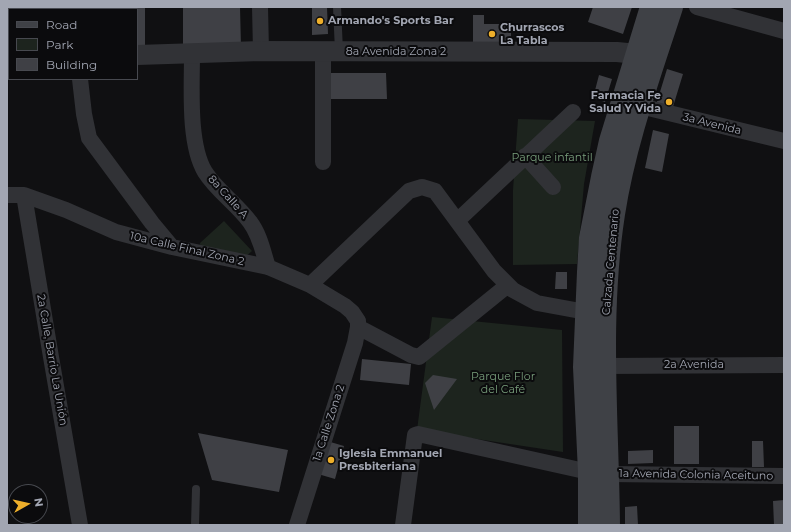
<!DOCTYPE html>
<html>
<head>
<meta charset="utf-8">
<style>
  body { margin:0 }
  #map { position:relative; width:791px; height:532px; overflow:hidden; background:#101012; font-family:Montserrat,sans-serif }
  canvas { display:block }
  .frame { position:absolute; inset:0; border:8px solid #a2a6b2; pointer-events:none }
  .legend { position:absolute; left:8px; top:8px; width:130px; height:72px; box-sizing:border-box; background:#0b0b0d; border:1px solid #47494f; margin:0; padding:5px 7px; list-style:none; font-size:12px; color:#a2a6b2 }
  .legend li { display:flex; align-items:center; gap:8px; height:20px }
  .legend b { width:20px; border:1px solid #47494f }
  .north { position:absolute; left:8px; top:484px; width:40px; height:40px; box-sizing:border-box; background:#0b0b0d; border:1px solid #47494f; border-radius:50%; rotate:82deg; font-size:11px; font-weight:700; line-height:16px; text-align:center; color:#a2a6b2 }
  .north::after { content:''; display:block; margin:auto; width:14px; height:18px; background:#eeaf2b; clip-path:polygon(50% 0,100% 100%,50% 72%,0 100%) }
</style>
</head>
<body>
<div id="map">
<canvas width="791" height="532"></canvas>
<div class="frame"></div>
<ul class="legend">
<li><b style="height:5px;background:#3f4146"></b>Road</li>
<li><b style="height:11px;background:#1d241e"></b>Park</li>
<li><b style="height:11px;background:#3f4045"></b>Building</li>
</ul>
<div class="north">N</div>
</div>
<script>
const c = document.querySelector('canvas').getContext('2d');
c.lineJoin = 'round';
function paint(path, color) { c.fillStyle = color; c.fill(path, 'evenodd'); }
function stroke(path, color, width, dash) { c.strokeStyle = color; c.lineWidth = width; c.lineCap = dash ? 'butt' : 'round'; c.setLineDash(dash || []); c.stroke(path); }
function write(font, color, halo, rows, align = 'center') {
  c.font = font + ' Montserrat,sans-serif'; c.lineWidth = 4; c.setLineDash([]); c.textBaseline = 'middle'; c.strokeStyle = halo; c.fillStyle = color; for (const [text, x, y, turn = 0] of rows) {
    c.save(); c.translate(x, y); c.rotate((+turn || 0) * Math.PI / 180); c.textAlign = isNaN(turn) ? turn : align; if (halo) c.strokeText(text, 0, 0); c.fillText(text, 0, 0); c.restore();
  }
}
paint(new Path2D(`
  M518 119 595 121 584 184 577 264 513 265V190Z
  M224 221 252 251 244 258 201 250 200 243Z
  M432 317 562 330 563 452 417 430Z`), '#1d241e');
paint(new Path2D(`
  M128 7H145V50H137V9H128Z
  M183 7H240L241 47H183Z
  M312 7H327L328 34 312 35Z
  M593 7H632L623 34 588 22Z
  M473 15H484V24H511V44H473Z
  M667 69 683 74 672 110 656 105Z
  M331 73H386L387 99H331Z
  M599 75 612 79 605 102 593 98Z
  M653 130 669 134 662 172 645 168Z
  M556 272H567V289H555Z
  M362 359 411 364 409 385 360 380Z
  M433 375 457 379 434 410 425 383Z
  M674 426H699V464H674Z
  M198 433 288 450 279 492 212 480Z
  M327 441 344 446 335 479 318 474Z
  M752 441H763L764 467H752Z
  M653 450V463L628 464V451Z
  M784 500V525H774L773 501Z
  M637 506 638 525H625V507Z`), '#3f4045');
stroke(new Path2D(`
  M337 7 339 51
  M195 525 196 489`), '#313236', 8);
stroke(new Path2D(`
  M54 7V9
  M260 7 261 51
  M697 7 784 31
  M192 54C192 87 188 144 205 172 217 191 237 204 250 222 260 235 263 252 268 267
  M80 79 84 114 89 138 152 223 172 247
  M640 106 784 141
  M525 156 553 187
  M323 162V52
  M7 195H24L66 210 116 232 172 247 268 267 310 285 345 306 352 312 358 321V327L355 343 297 525
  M24 195 51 357 80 525
  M457 221 573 112
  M310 285 409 191 422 187 435 191 494 271 513 290 537 303 586 312
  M358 327 411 355 419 357 508 285
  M604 366 784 365
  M608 474 784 476
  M403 525 415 435 418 434 589 472`), '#313236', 16);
stroke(new Path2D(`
  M137 55 261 51 617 52 637 54 651 59
  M7 57H9`), '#313236', 20);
stroke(new Path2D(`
  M589 525V472L584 367 588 272 590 238 602 177 610 141 651 7
  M609 525C608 421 598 317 614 214 625 143 650 75 672 7`), '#3f4146', 22);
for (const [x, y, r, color] of [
  [320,21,4,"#eeaf2b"],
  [492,34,4,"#eeaf2b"],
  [669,102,4,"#eeaf2b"],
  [331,460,4,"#eeaf2b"]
]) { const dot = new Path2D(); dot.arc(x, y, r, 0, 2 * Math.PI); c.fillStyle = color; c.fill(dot); stroke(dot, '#0b0b0d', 1.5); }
write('bold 11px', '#a2a6b2', '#0b0b0d', [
  ["Armando's Sports Bar",328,21],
  ["Churrascos",500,28],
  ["La Tabla",500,41],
  ["Farmacia Fe",661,96,"right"],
  ["Salud Y Vida",661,109,"right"],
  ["Iglesia Emmanuel",339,454],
  ["Presbiteriana",339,467]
], 'left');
write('11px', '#a2a6b2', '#0b0b0d', [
  ["8a Avenida Zona 2",396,52],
  ["3a Avenida",712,124,14],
  ["8a Calle A",228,197,48],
  ["10a Calle Final Zona 2",187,249,13],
  ["Calzada Centenario",611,262,-85],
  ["2a Calle, Barrio La Unión",52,360,80],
  ["2a Avenida",694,365],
  ["1a Calle Zona 2",329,423,-72],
  ["1a Avenida Colonia Aceituno",696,475,1]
]);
write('11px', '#789d7b', '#0b0b0d', [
  ["Parque infantil",552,158],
  ["Parque Flor",503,377],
  ["del Café",503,390]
]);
</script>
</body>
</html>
